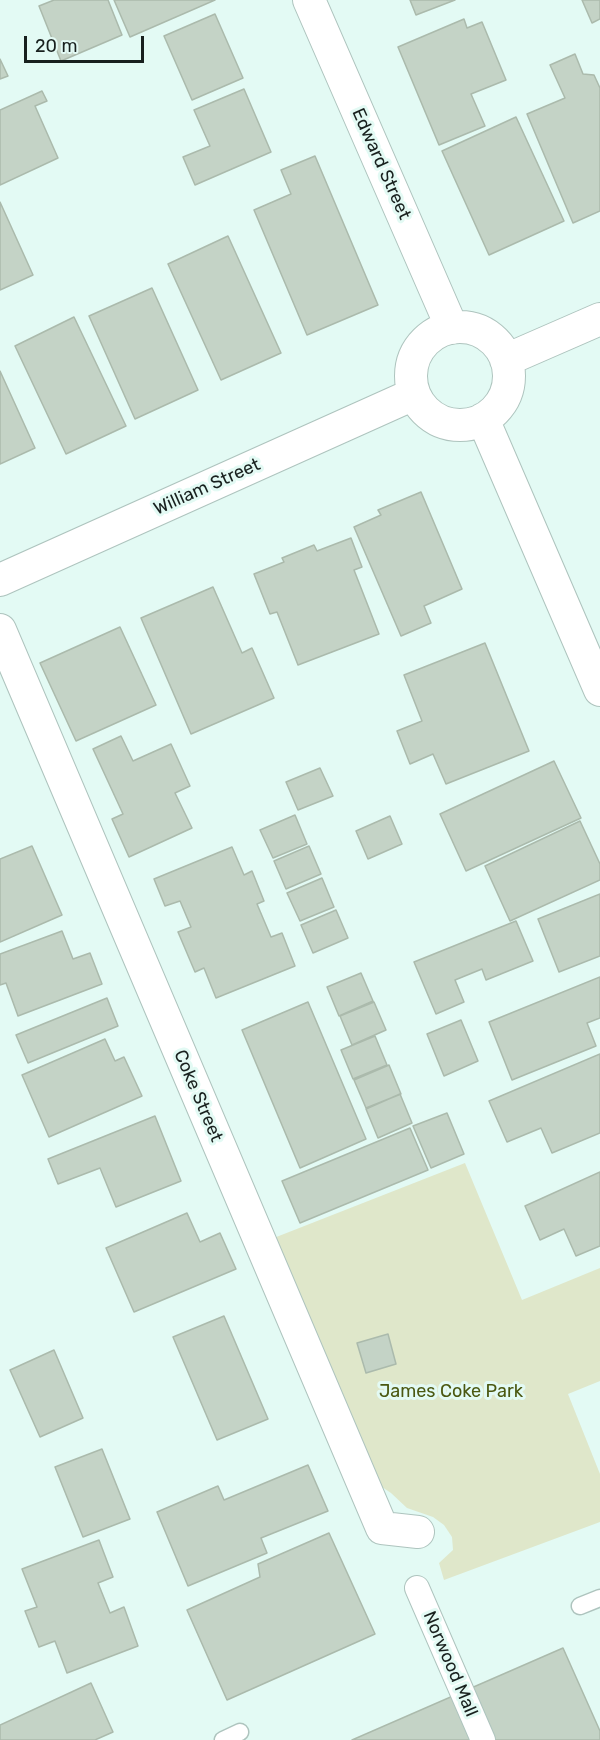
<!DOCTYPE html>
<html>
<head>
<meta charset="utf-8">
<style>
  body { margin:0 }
  #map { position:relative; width:600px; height:1740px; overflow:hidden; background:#e3faf4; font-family:Rubik,sans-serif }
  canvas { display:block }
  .scale { position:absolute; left:24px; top:36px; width:120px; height:27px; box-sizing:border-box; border:3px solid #18201e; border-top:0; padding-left:8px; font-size:18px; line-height:21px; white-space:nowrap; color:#18201e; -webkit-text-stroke:4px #e3faf4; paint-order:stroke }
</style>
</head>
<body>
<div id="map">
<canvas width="600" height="1740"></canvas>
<div class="scale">20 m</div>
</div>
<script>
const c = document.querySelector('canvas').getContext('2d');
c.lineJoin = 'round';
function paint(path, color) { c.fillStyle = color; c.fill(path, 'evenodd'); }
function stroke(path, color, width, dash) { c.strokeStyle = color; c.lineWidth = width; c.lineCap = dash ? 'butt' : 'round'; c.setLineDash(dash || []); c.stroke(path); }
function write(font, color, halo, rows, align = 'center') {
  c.font = font + ' Rubik,sans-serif'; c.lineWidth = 6; c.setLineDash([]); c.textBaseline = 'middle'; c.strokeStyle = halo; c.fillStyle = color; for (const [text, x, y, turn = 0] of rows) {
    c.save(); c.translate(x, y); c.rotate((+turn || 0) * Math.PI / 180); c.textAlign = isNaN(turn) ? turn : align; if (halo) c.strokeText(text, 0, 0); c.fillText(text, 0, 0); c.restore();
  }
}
paint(new Path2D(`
  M465 1163 522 1300 600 1268V1381L568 1394 600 1474V1522L444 1580 439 1563 453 1550 452 1537 444 1525 433 1517 407 1508 391 1493 358 1471 261 1243Z`), '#dfe7ca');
const building = new Path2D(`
  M54 0H108L122 35 61 61 39 6Z
  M114 0H215L130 37Z
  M410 0H455L416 15Z
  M582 0H600V19L592 23Z
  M215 14 243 78 192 100 164 36Z
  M464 19 467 28 482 22 506 80 471 94 485 126 439 145 398 47Z
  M575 54 583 74 594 75 600 88V211L573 223 527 114 565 98 550 65Z
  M0 59 8 76 0 79Z
  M244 89 271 152 195 185 183 157 210 146 194 110Z
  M42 91 47 101 35 106 58 158 0 185V110Z
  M516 117 564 221 489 255 442 151Z
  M315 156 378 305 307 335 254 210 291 194 281 170Z
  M0 202 33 275 0 290Z
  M228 236 281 353 221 380 168 264Z
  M152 288 198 390 135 419 89 316Z
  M74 317 126 426 66 454 15 346Z
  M0 371 35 448 0 464Z
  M421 492 462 589 424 606 431 623 401 636 354 527 381 515 378 510Z
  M351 538 362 567 354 570 379 634 298 665 277 612 270 614 254 574 284 562 282 558 314 545 317 551Z
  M213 587 242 653 252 648 274 698 191 734 141 618Z
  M120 627 156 705 76 741 40 663Z
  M485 643 529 751 446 784 433 754 410 764 397 731 422 721 404 675Z
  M121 736 133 761 171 744 190 786 175 793 192 828 129 857 112 819 123 814 93 749Z
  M554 761 581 818 466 871 440 814Z
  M320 768 333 796 298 810 286 782Z
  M295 815 307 844 273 858 260 830Z
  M390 816 402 844 368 859 356 831Z
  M580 821 600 864V880L510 921 485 866Z
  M32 846 62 915 0 942V859Z
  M309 846 321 874 286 889 274 861Z
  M232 847 244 875 252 871 264 901 257 904 271 937 282 933 295 966 216 998 204 968 195 972 178 932 191 927 180 901 165 906 154 879Z
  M322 878 334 907 300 921 287 893Z
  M600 894V956L559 972 538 919Z
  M336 910 348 938 313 953 301 925Z
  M516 921 533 961 486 980 482 969 455 980 464 1002 436 1014 414 962Z
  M62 931 73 959 90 953 102 984 18 1016 6 983 0 985V954Z
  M361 973 373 1001 339 1016 327 987Z
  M600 977V1018L587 1023 596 1046 512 1080 489 1022Z
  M107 998 118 1026 28 1063 16 1035Z
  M308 1002 366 1139 300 1168 242 1030Z
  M374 1002 386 1030 352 1045 340 1016Z
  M461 1020 478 1061 444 1076 427 1034Z
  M375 1036 387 1065 353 1079 341 1050Z
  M105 1039 115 1061 124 1057 142 1096 49 1137 22 1075Z
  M600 1054V1133L552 1153 541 1128 507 1142 489 1101Z
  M389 1065 401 1094 366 1108 354 1080Z
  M400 1094 412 1123 378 1138 366 1109Z
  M447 1113 464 1154 431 1168 413 1126Z
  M155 1116 181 1181 116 1207 100 1168 58 1184 48 1159Z
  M410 1128 428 1170 300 1223 282 1181Z
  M600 1172V1246L576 1256 564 1229 540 1240 525 1206Z
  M187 1213 200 1242 220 1233 236 1269 134 1312 106 1248Z
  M224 1316 268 1419 217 1440 173 1337Z
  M388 1334 396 1364 366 1373 357 1343Z
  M54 1350 83 1418 40 1437 10 1370Z
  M102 1449 130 1519 83 1537 55 1467Z
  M308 1465 328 1511 261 1538 267 1553 188 1586 157 1512 218 1486 224 1500Z
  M329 1533 375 1634 227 1700 187 1610 260 1577 258 1564Z
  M99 1540 113 1577 98 1583 110 1613 124 1607 138 1646 67 1673 55 1641 39 1647 25 1611 37 1607 22 1569Z
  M563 1648 600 1731V1740H352Z
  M91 1683 113 1732 95 1740H0V1725Z`);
paint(building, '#c4d3c6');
stroke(building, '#abbaac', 1.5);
const service = new Path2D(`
  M580 1606 600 1598
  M223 1740 240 1732`);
const pedestrian = new Path2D(`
  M417 1588 483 1740`);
const minor = new Path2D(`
  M309 0 452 328
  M411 376a49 49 0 1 1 98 0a49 49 0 1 1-98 0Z
  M506 360 600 319
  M483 419 600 690
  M0 580 414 394
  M0 630 382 1528 418 1532`);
stroke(service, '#aec4be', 19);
stroke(pedestrian, '#aec4be', 26);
stroke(minor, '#aec4be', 34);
stroke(service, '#fff', 16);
stroke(pedestrian, '#fff', 24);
stroke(minor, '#fff', 32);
write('18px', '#18201e', '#e3faf4', [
  ["Edward Street",381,164,66],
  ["William Street",207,487,-24],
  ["Coke Street",198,1096,67],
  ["Norwood Mall",450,1664,67]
]);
write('18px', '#4b5811', '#e3faf4', [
  ["James Coke Park",451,1392]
]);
</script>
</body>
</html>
